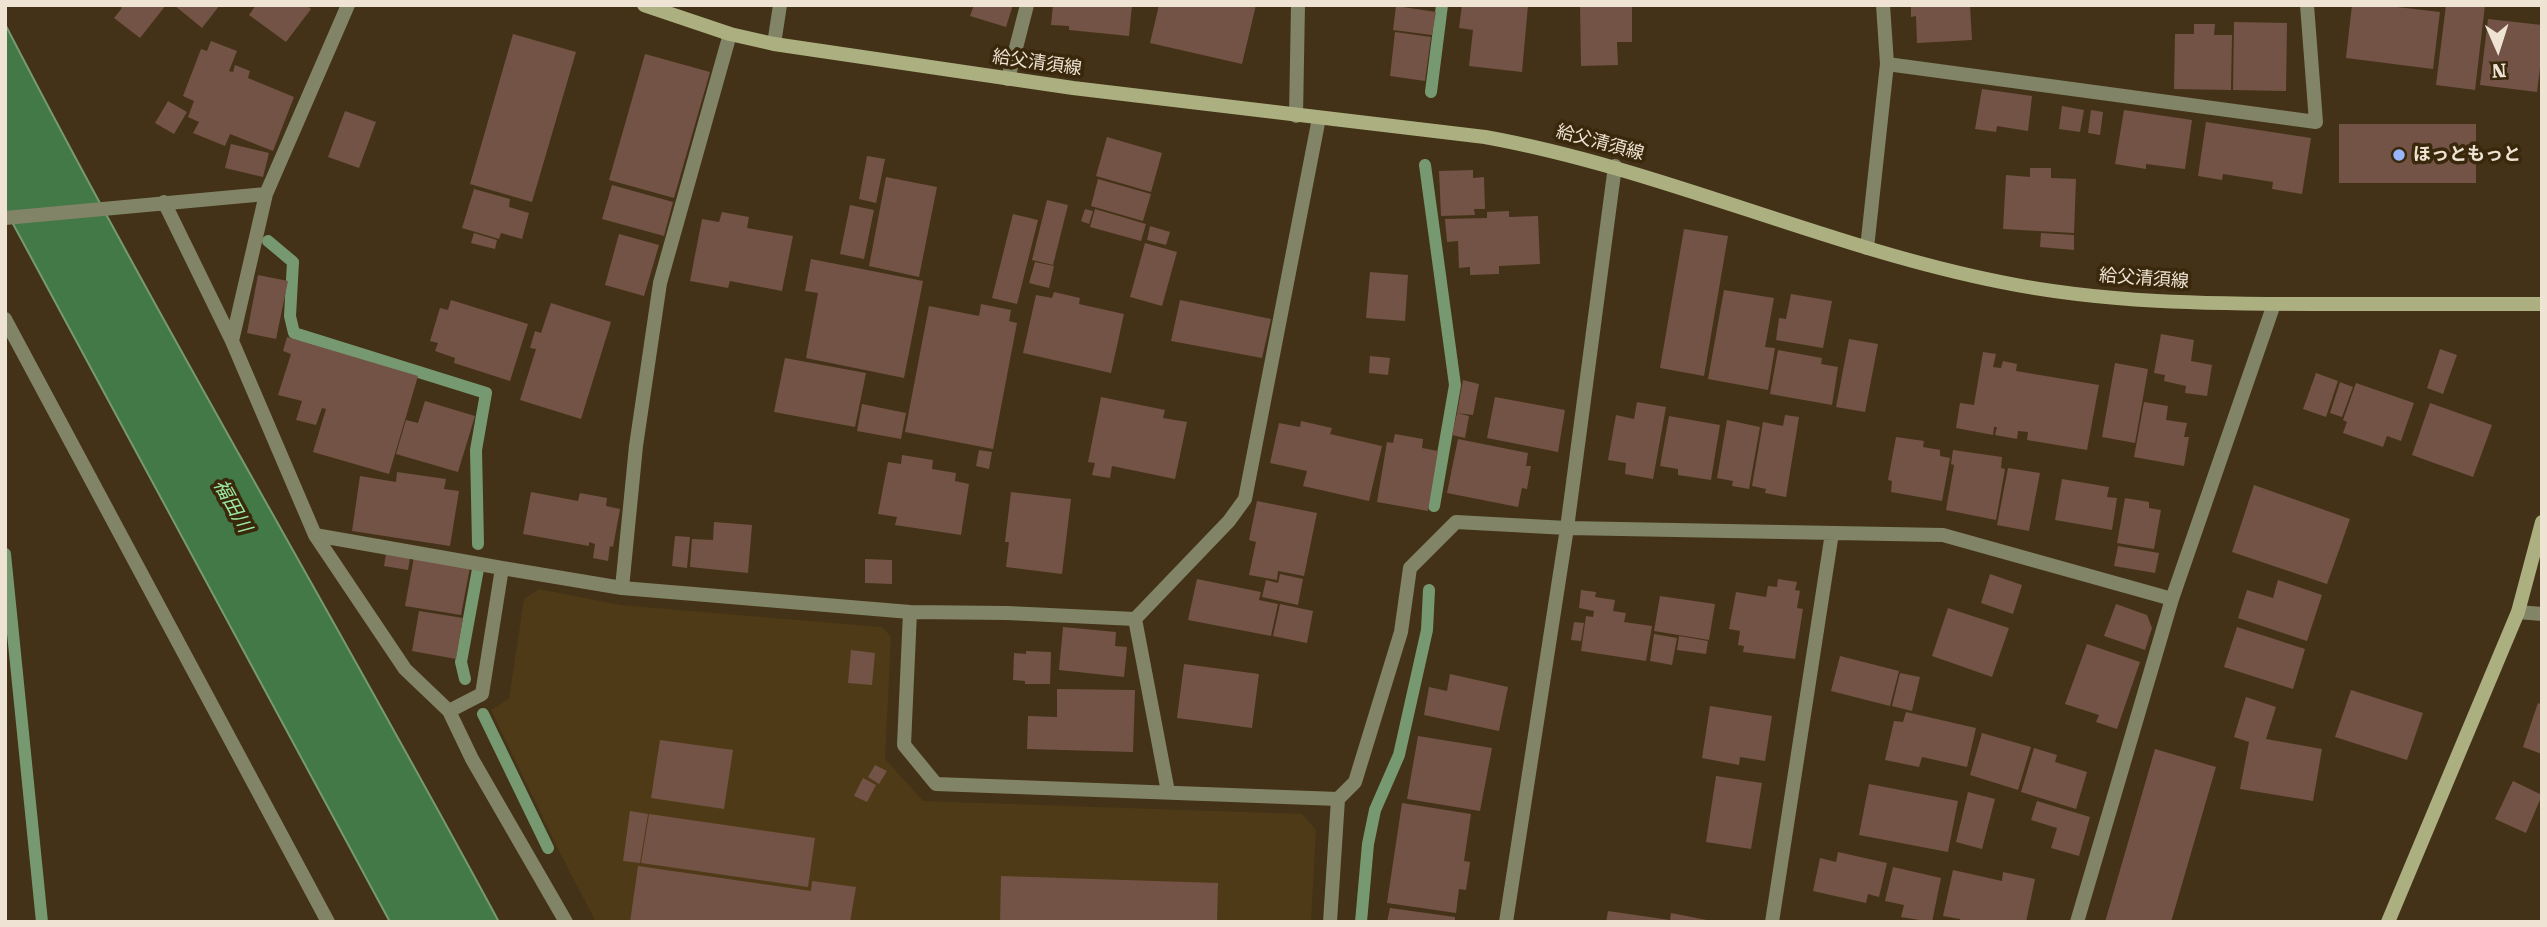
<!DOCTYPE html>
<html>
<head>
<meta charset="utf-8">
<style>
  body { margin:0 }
  #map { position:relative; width:2547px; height:927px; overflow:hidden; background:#433217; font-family:"Roboto Serif",serif }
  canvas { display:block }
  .frame { position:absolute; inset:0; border:7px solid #efe4d4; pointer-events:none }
  .north { position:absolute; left:2463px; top:14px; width:70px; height:70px; -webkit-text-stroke:5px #39280c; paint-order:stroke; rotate:177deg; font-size:19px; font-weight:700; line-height:28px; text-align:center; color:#efe4d4 }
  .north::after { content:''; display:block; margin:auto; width:24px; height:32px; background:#efe4d4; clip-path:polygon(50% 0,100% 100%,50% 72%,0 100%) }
</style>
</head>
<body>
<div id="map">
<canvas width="2547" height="927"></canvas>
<div class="frame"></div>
<div class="north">N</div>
</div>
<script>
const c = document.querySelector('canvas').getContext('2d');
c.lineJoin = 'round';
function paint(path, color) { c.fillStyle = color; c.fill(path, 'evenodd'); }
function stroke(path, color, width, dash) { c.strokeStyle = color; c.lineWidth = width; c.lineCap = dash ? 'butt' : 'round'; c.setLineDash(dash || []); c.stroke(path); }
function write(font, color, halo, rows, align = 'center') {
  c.font = font + ' "Roboto Serif","Noto Sans JP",serif'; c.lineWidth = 7; c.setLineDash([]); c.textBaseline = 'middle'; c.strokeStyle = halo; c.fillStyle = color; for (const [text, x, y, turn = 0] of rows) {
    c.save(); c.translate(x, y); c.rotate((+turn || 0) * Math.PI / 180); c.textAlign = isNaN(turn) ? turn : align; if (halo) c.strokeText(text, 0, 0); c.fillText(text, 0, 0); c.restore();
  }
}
paint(new Path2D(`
  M539 589 620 605 882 627 891 637 885 759 923 801 1302 814 1316 830 1311 922H596L557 847 491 710 509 699 524 599Z`), '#4f3a17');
const water = new Path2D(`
  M5 24C162 328 337 621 499 922H390L5 209Z`);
paint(water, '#437947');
stroke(water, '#779971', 2);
stroke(new Path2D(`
  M1431 92 1442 5
  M1425 165 1455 385 1434 506
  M268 241 293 262 290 316 294 333 486 393 476 450 478 544
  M5 554 42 922
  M465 679 461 662 478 569
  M483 714 548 848
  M1361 922 1368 844 1375 810 1399 755 1427 630 1429 590`), '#779971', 12);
paint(new Path2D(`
  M118 5H166L140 38 114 18 122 8Z
  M174 5H220L202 28Z
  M256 5H306L311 9 286 42 249 15Z
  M974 5H1013L1006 27 970 16Z
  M1053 5H1132L1129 36 1069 30V26L1051 25Z
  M1159 5H1256L1242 64 1150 43Z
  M1462 5H1528L1522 72 1469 66 1473 30 1459 28Z
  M1580 5H1632V42H1617L1618 65 1581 66Z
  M1911 5H1970L1972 40 1917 43 1916 16 1911 17Z
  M2352 5H2380L2440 12 2433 69 2346 58Z
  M2446 5H2485L2475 90 2436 85Z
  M1396 6 1436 12 1432 35 1393 30Z
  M2488 19 2542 25V51L2537 92 2480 85Z
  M2234 22 2287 23 2286 91 2233 90Z
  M2194 24H2215L2214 35H2232L2231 90 2174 89 2175 34H2194Z
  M1395 32 1431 37 1425 81 1390 76Z
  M513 34 576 52 532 202 470 184Z
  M211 41 237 51 229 71 233 72 235 65 250 71 248 78 294 97 273 151 230 134 225 146 193 133 199 122 188 117 194 101 183 96 201 49 207 51Z
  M645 54 710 72 674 198 609 180Z
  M1982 89 2032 96 2028 131 1997 126 1996 132 1975 129Z
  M168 101 187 112 174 134 155 123Z
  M2062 106 2084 110 2080 132 2059 129Z
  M2091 110 2103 112 2100 135 2088 133Z
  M2124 110 2192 120 2185 169 2146 164V169L2115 164Z
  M345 111 376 122 359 168 328 157Z
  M2206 122 2311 138 2302 194 2272 189 2273 182 2223 174 2222 180 2198 176Z
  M2339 124H2476V183H2339Z
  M1107 137 1162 153 1151 192 1096 176Z
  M231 144 269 153 263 177 225 168Z
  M867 156 885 159 876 203 859 199Z
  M2030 168H2051V178L2076 179 2074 233 2003 229 2006 175 2030 177Z
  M1473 170V178L1484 177 1485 209H1474L1475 215 1441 216 1439 171Z
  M886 177 937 187 919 277 869 266Z
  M1098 179 1151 194 1143 221 1091 206Z
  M612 185 673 202 664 236 602 219Z
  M474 189 510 199 509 207 529 213 522 239 501 233 499 239 462 228Z
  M1047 200 1068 205 1053 265 1032 260Z
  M850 205 874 210 864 259 840 254Z
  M1085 209 1093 211 1089 224 1081 221Z
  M1095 209 1146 224 1141 241 1090 227Z
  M1509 211V217L1538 216 1540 264 1499 266V274L1470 275V267L1459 268 1458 241 1447 242 1445 219 1487 218V212Z
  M722 212 749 217 747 228 793 236 782 291 730 281 728 288 690 281 702 219 719 222Z
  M1013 214 1038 220 1017 304 992 298Z
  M1150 226 1170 232 1166 245 1147 240Z
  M1684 229 1728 236 1704 376 1660 368Z
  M474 233 497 240 495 249 471 243Z
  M2041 233 2074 235V250L2040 247Z
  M619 234 659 245 644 296 605 285Z
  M1145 243 1177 252 1162 306 1130 297Z
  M811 259 923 281 904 378 806 358 818 293 805 291Z
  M1035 262 1054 266 1049 288 1029 283Z
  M1370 272 1408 275 1405 321 1366 318Z
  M258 275 288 281 276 339 247 333Z
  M1724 290 1774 298 1765 347 1775 348 1768 390 1708 379Z
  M1054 292 1080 298 1079 304 1124 314 1111 373 1023 353 1036 295 1052 298Z
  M1791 294 1832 301 1823 348 1776 340 1779 318 1786 319Z
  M451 300 528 324 510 381 454 363 455 358 435 351 438 343 430 341 440 308 448 310Z
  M1180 300 1271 319 1262 358 1171 341Z
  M551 303 611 322 581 419 520 400 536 349 530 348 535 331 541 333Z
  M981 304 1011 310 1009 321 1017 323 993 449 905 432 929 306 979 316Z
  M2161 334 2194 340 2191 361 2212 365 2207 396 2185 393 2186 386 2164 381 2165 375 2154 373Z
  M287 337 418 376 389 474 313 452 326 409 322 408 316 425 296 420 302 401 278 395 291 354 283 351Z
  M1849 339 1878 344 1865 412 1836 407Z
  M2440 349 2457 355 2443 394 2427 388Z
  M1778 350 1822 358 1821 364 1838 367 1832 405 1770 394Z
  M1983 352 1996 354 1993 367 2001 368 2003 361 2017 364 2016 371 2099 385 2087 450 2027 440 2028 432 2018 431 2017 439 1995 435 1997 427H1994L1993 435 1956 428 1960 403 1974 405Z
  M1370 356 1390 358 1388 375 1369 373Z
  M785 358 866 373 855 427 774 412Z
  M2115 363 2148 369 2135 443 2102 437Z
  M2316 373 2338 381 2326 417 2303 409Z
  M1463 380 1479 384 1473 415 1457 413Z
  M2340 382 2353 387 2342 417 2330 413Z
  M2356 383 2414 403 2401 441 2387 436 2383 447 2343 433 2347 422 2343 420Z
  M1101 397 1165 410 1163 418 1187 422 1175 479 1112 466 1110 478 1092 475 1095 463 1088 462Z
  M1495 397 1565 410 1558 452 1487 438Z
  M425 401 475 416 458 472 396 454 406 420 418 423Z
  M1637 402 1666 407 1653 479 1625 474 1626 463 1608 460 1616 415 1634 419Z
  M2144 402 2168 406 2166 420 2187 423 2184 437H2189L2184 466 2134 457Z
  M2430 403 2492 425 2473 477 2412 455Z
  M862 404 906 413 901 439 857 431Z
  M1457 413 1469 416 1465 438 1452 435Z
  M1785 415 1799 417 1786 497 1765 493 1766 489 1752 486 1763 422 1783 426Z
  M1669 416 1720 425 1711 480 1678 475V469L1660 466Z
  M1727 420 1760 427 1749 489 1732 486 1733 481 1717 478Z
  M1301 421 1332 428 1330 434 1382 446 1369 501 1303 486 1307 471 1270 463 1279 423 1300 427Z
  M1395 434 1423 439 1422 448 1438 451 1428 511 1377 502 1387 442 1393 443Z
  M1896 437 1924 441 1923 447 1940 450V456L1950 458 1942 501 1891 492 1892 481 1888 480Z
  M1458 439 1528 453 1526 466H1531L1527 489 1522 488 1518 507 1447 493Z
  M979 450 992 452 989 469 976 466Z
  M1953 450 2002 457 2001 468 2005 469 1996 520 1946 510 1954 465 1951 464Z
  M902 455 933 460 932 469 956 473 955 481 969 484 961 535 895 525 897 517 878 514 888 462 901 464Z
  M2008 468 2040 473 2029 531 1997 525Z
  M397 472 446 479 444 489 459 491 450 546 352 531 360 476 396 482Z
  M2062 479 2109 487 2107 497 2117 498 2112 530 2055 520Z
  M2254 485 2350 519 2327 584 2232 552Z
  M531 492 578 501 580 493 607 498 606 506 620 509 613 547 610 546 608 561 593 558 595 544 589 542V546L523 534Z
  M1011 492 1071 499 1062 574 1006 567 1009 542H1005Z
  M2125 498 2149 502V508L2161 510 2154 549 2117 543Z
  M1257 501 1317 513 1304 576 1278 571 1277 580 1249 575 1256 542 1249 540Z
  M714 522 752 525 748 573 690 567 692 539 713 540Z
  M675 536 690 537 687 568 672 566Z
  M2118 546 2159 553 2155 573 2114 566Z
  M386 554 410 558 408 570 384 566Z
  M414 557 470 567 461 615 405 606Z
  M865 559 892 560V584L865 583Z
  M1280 574 1303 579 1298 605 1262 597 1266 580 1278 583Z
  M1990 574 2022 585 2013 614 1981 603Z
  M1197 579 1261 592 1259 600 1278 604 1271 636 1188 620Z
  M1778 579 1797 582 1795 590 1800 591 1797 608 1803 609 1795 659 1743 652 1744 646 1738 645 1740 631 1729 629 1736 592 1766 597 1768 586 1777 587Z
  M2278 580 2322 595 2307 641 2238 618 2247 590 2273 598Z
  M1581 590 1596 592 1595 597 1615 600 1613 611 1626 613 1624 622 1652 626 1646 661 1581 651 1586 616 1593 617 1594 611 1579 608Z
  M1660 596 1715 604 1709 640 1654 631Z
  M1280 604 1313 611 1307 643 1273 636Z
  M2116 604 2147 615 2152 628 2145 650 2104 636Z
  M1948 608 2009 628 1992 677 1932 656Z
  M419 611 463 618 456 659 412 651Z
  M1574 622 1584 623 1581 641 1571 640Z
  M1063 627 1116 632 1115 646 1127 647 1124 677 1059 670Z
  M2237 627 2305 649 2293 689 2224 667Z
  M1654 634 1677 638 1672 665 1650 661Z
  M1679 636 1708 641 1706 654 1677 650Z
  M2087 644 2140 662 2117 729 2096 722 2099 715 2065 704Z
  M851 650 875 653 872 685 848 683Z
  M1026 651 1051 652 1050 684H1025V681L1013 680 1014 653 1026 654Z
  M1840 656 1899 671 1890 706 1831 691Z
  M1184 664 1259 674 1252 728 1177 718Z
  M1900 673 1920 677 1912 711 1892 706Z
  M1450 674 1508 687 1499 731 1424 715 1429 687 1447 691Z
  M1057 689 1135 690 1133 752 1027 749 1028 716 1057 717Z
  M2351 690 2423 713 2407 760 2335 737Z
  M2246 697 2276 707 2266 739 2322 749 2313 801 2240 789 2249 742 2234 737Z
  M2538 703 2542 705V754L2523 747Z
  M1710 706 1772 716 1765 761 1740 757 1739 765 1702 758Z
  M1906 712 1976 728 1967 767 1922 757 1919 767 1885 760 1894 721 1903 722Z
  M1982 733 2031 747 2018 790 1970 775Z
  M1418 736 1492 748 1480 811 1407 799Z
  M660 740 733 750 724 809 651 798Z
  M2034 748 2057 755 2055 762 2087 772 2076 809 2021 792Z
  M2155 749 2216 767 2171 922H2105Z
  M875 765 887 771 879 784 868 777Z
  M1716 776 1762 783 1751 849 1706 842Z
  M863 778 876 785 867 802 854 796Z
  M2513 781 2542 795 2526 833 2495 819Z
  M1869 784 1958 801 1948 852 1859 835Z
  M1968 792 1995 799 1982 849 1956 842Z
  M2037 801 2090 817 2079 856 2051 848 2057 828 2031 820Z
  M1402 803 1471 814 1464 861 1470 862 1466 890 1459 889 1456 913 1387 903Z
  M630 811 648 814 640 863 623 861Z
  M649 814 815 838 808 887 641 863Z
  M1838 852 1887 863 1879 897 1868 894 1866 903 1813 891 1820 858 1836 862Z
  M638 866 811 891 812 881 856 887 850 922H630Z
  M1893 867 1941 878 1932 922 1901 917 1904 905 1885 901Z
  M1953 870 2002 881 2003 872 2035 879 2026 922H1960V919L1943 916Z
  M1001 876 1218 883 1217 922H1000Z
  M1390 908 1455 917V922H1387Z
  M1608 911 1670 920 1671 913 1717 922H1606Z`), '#735346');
stroke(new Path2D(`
  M774 44 780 5
  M1887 64 2316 122 2307 5
  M1008 79 1027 5
  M1296 116 1298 5
  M164 202 232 341 315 535 405 669 449 711 472 759 566 922
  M5 218 266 194
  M1867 248 1887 64 1883 5
  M5 319 328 922
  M232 341 266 194 348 5
  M315 535 502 568
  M622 588 636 446 660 283 730 34
  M910 612 904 745 936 784 1338 799
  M2518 612 2542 614
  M1135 619 1168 792
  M449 711 482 694 502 568 622 588 910 612 1007 613 1135 619 1229 521 1245 499 1319 118
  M1330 922 1338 799 1355 782 1401 632 1410 568 1456 522 1567 528 1943 535 2172 599
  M1506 922 1567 528 1615 166
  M1772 922 1832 533
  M2077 922 2172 599 2274 304`), '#818466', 14);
stroke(new Path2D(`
  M644 5 730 34 774 44 1073 88 1485 137C1662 169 1825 247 2001 282 2103 303 2210 304 2314 304 2390 304 2466 304 2542 304
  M2388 922 2518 612 2542 522`), '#acb080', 14);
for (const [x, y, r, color] of [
  [2399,155,7,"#99b5fd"]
]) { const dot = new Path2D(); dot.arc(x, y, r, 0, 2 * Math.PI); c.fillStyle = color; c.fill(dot); stroke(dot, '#39280c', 2.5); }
write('18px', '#efe4d4', '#39280c', [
  ["給父清須線",1037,63,8],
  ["給父清須線",1600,143,15],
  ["給父清須線",2144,279,4]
]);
write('bold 18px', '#efe4d4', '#39280c', [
  ["ほっともっと",2413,155]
], 'left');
write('italic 19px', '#9ceaa1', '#39280c', [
  ["福田川",232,506,61]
]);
</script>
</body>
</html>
